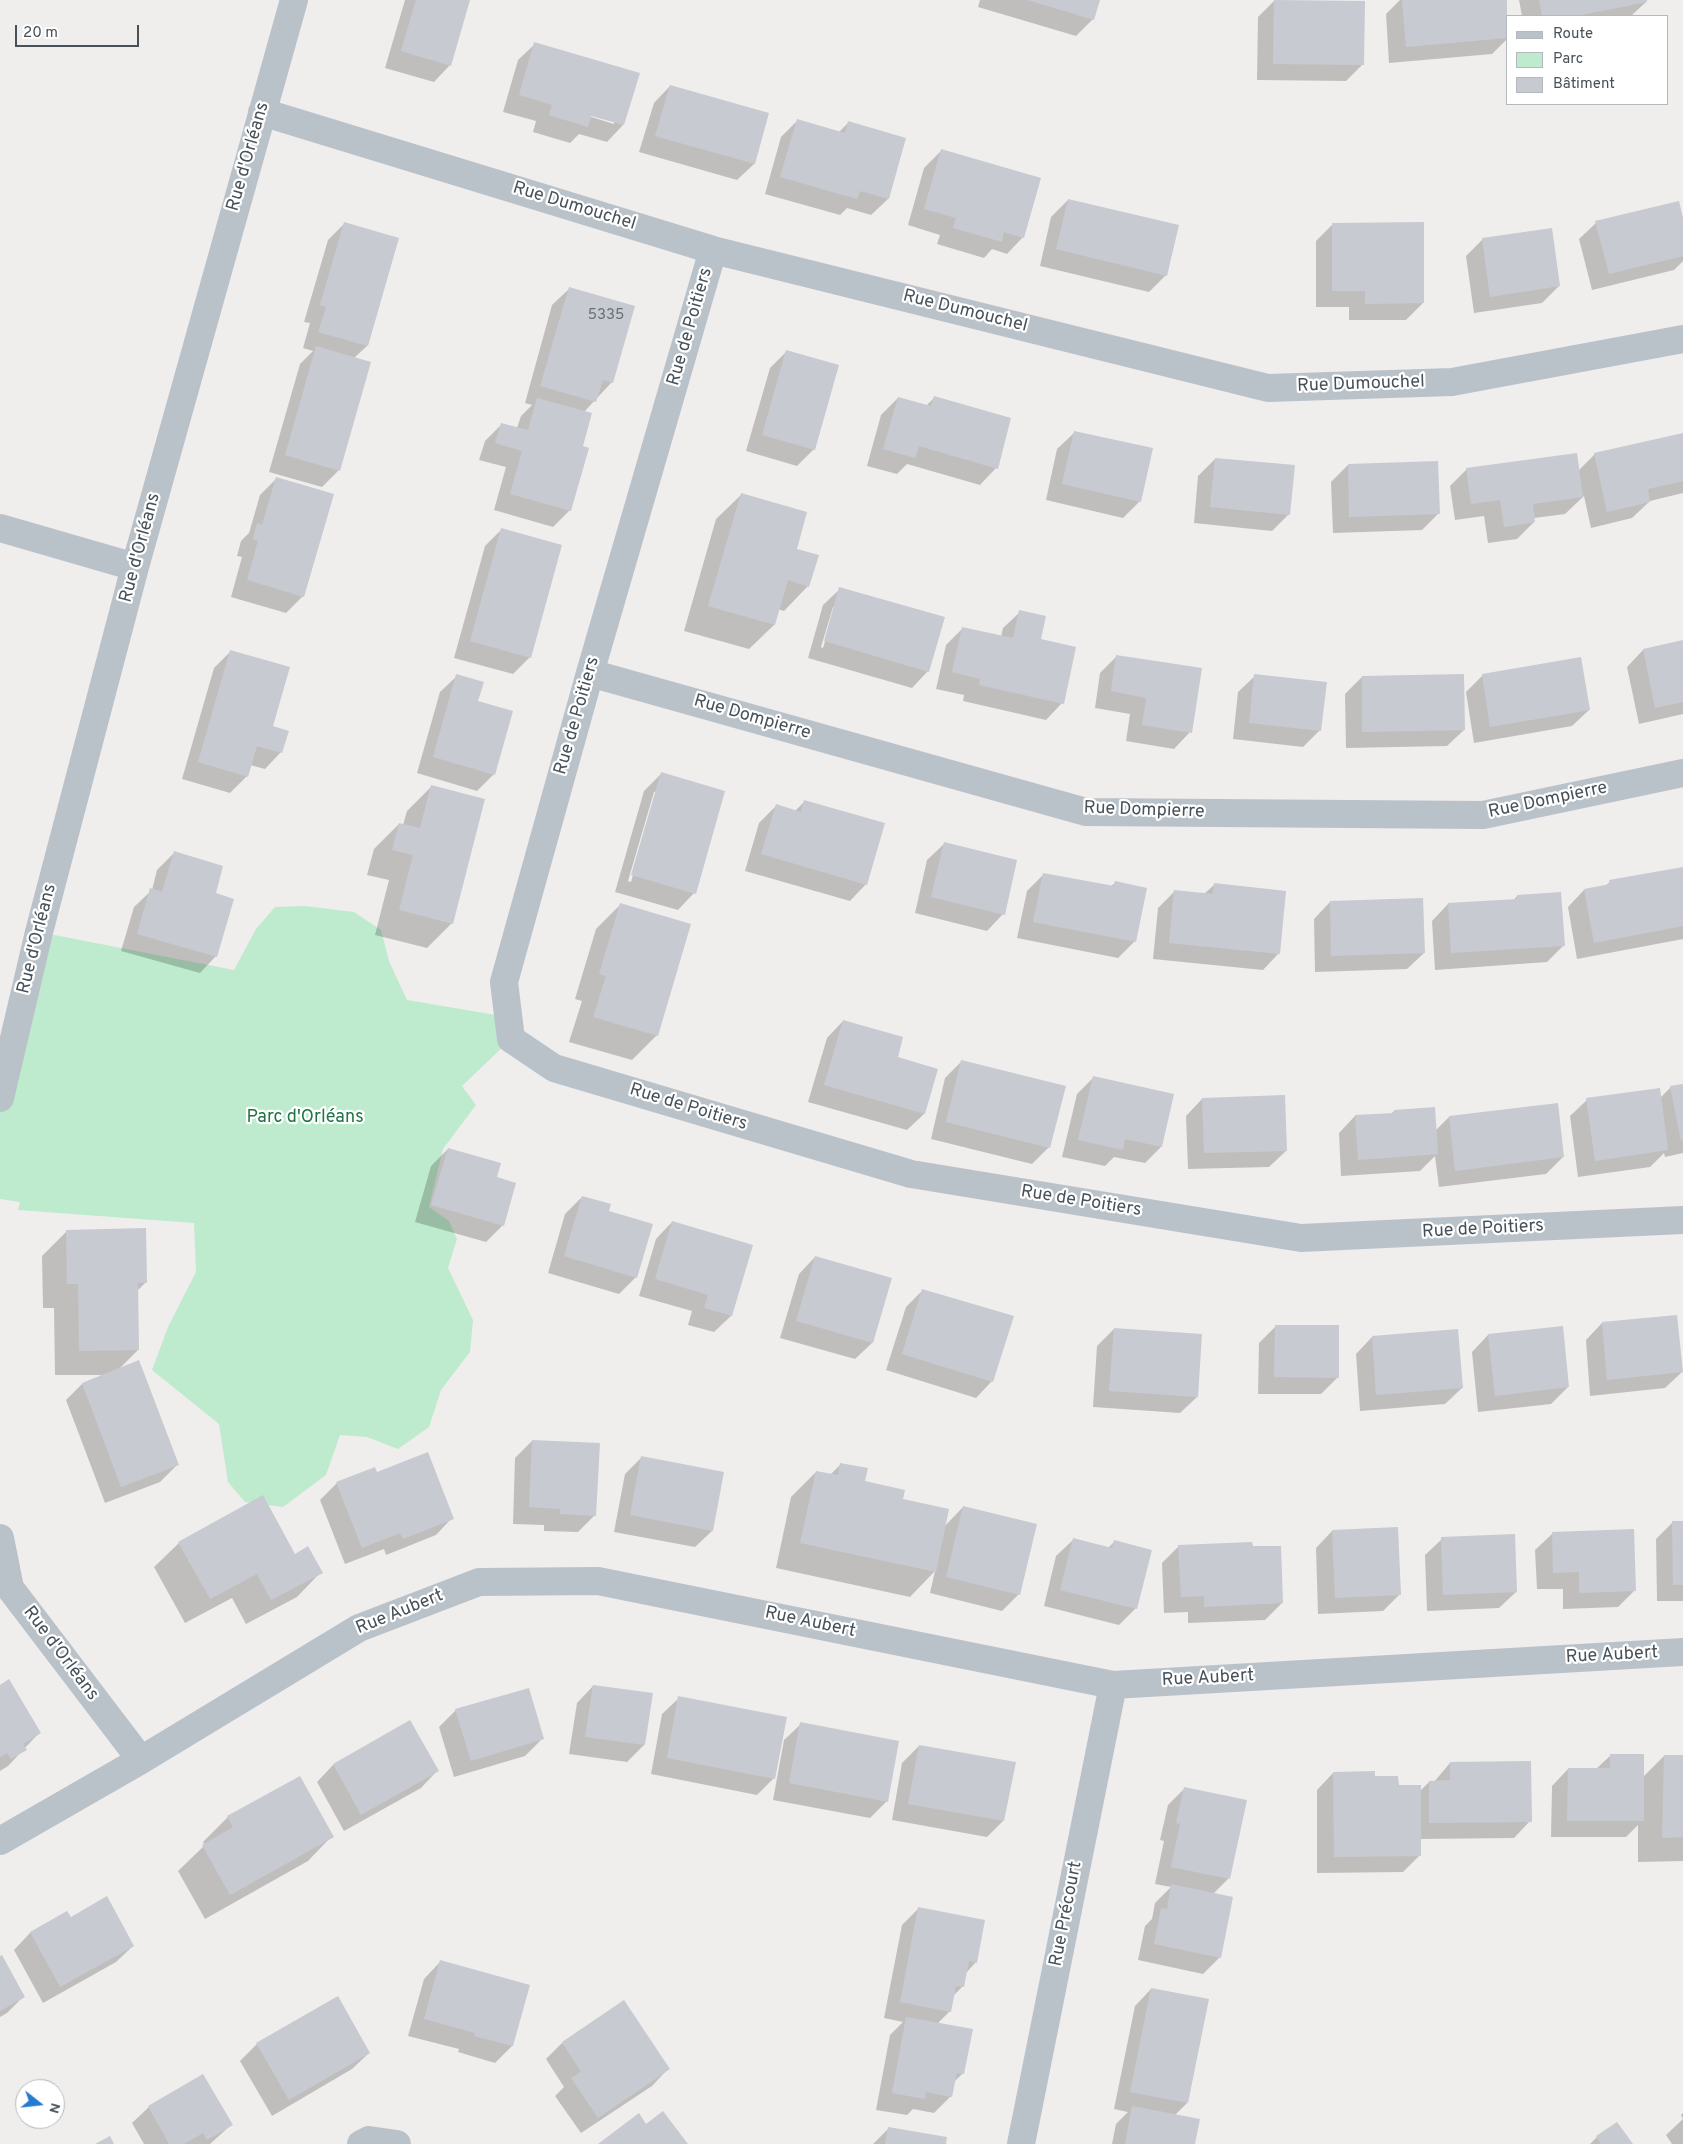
<!DOCTYPE html>
<html>
<head>
<meta charset="utf-8">
<style>
  body { margin:0 }
  #map { position:relative; width:1683px; height:2144px; overflow:hidden; background:#f0eded; font-family:Overpass,sans-serif }
  canvas { display:block }
  .legend { position:absolute; left:1506px; top:15px; width:162px; height:90px; box-sizing:border-box; background:#fff; border:1px solid #b5b9bd; margin:0; padding:6px 9px; list-style:none; font-size:15px; color:#475159 }
  .legend li { display:flex; align-items:center; gap:10px; height:25px }
  .legend b { width:25px; border:1px solid #b5b9bd }
  .north { position:absolute; left:15px; top:2079px; width:50px; height:50px; box-sizing:border-box; background:#fff; border:1px solid #b5b9bd; border-radius:50%; rotate:106deg; font-size:14px; font-weight:700; line-height:20px; text-align:center; color:#475159 }
  .north::after { content:''; display:block; margin:auto; width:18px; height:22px; background:#267ad1; clip-path:polygon(50% 0,100% 100%,50% 72%,0 100%) }
  .scale { position:absolute; left:15px; top:25px; width:124px; height:22px; box-sizing:border-box; border:2px solid #475159; border-top:0; padding-left:6px; font-size:15px; line-height:18px; white-space:nowrap; color:#475159; -webkit-text-stroke:4px #fff; paint-order:stroke }
</style>
</head>
<body>
<div id="map">
<canvas width="1683" height="2144"></canvas>
<ul class="legend">
<li><b style="height:6px;background:#bac2c9"></b>Route</li>
<li><b style="height:14px;background:#beebcd"></b>Parc</li>
<li><b style="height:14px;background:#c7cad0"></b>Bâtiment</li>
</ul>
<div class="north">N</div>
<div class="scale">20 m</div>
</div>
<script>
const c = document.querySelector('canvas').getContext('2d');
c.lineJoin = 'round';
function paint(path, color) { c.fillStyle = color; c.fill(path, 'evenodd'); }
function stroke(path, color, width, dash) { c.strokeStyle = color; c.lineWidth = width; c.lineCap = dash ? 'butt' : 'round'; c.setLineDash(dash || []); c.stroke(path); }
function write(font, color, halo, rows, align = 'center') {
  c.font = font + ' Overpass,sans-serif'; c.lineWidth = 4.5; c.setLineDash([]); c.textBaseline = 'middle'; c.strokeStyle = halo; c.fillStyle = color; for (const [text, x, y, turn = 0] of rows) {
    c.save(); c.translate(x, y); c.rotate((+turn || 0) * Math.PI / 180); c.textAlign = isNaN(turn) ? turn : align; if (halo) c.strokeText(text, 0, 0); c.fillText(text, 0, 0); c.restore();
  }
}
paint(new Path2D(`
  M305 906 354 912 381 930 389 961 407 1000 508 1017 511 1039 462 1086 476 1105 443 1149 429 1207 449 1221 457 1239 448 1268 473 1320 470 1352 441 1390 429 1427 398 1449 367 1437 340 1435 326 1475 283 1507 245 1502 228 1482 219 1424 152 1370 168 1327 196 1272 194 1223 18 1210 20 1202 0 1199V1098L39 932 234 970 256 929 275 907Z`), '#beebcd');
paint(new Path2D(`
  M405 0H469L450 65 434 82 385 68Z
  M980 0H1098L1093 19 1076 36 978 7Z
  M1275 0 1362 65 1346 81 1257 80 1258 17Z
  M1400 0H1506L1507 39 1492 54 1389 63 1386 14Z
  M1519 0H1646V2L1631 16H1522Z
  M535 44 623 125 607 142 579 134 570 143 533 132 536 121 503 112 518 60ZM586 113 614 121V124L585 115Z
  M670 86 768 114 754 164 737 180 639 152 654 103Z
  M798 120 839 132 848 123 888 199 871 215 847 208 840 215 765 194 781 137Z
  M941 151 1023 237 1007 254 992 249 984 258 937 244 940 235 908 225 924 168Z
  M1068 200 1166 275 1149 292 1040 266 1051 217Z
  M345 223 367 346 354 358 339 470 322 487 269 472 300 364 313 351 303 348 310 323 304 322 328 240Z
  M1596 223H1683V261L1674 270 1592 290 1579 239Z
  M1333 224 1423 303 1406 320H1349V307H1316V241Z
  M1483 239 1559 286 1542 303 1474 313 1466 256Z
  M569 289 612 382 584 412 581 447 570 510 553 527 494 510 506 467 479 460 485 441 502 424 517 428 521 416 532 405 525 403 552 305Z
  M786 352 814 449 797 466 746 451 770 368Z
  M898 398 926 406 934 398 996 468 980 485 907 464 897 474 867 466 881 415Z
  M1074 433 1140 501 1123 518 1046 500 1057 449Z
  M1683 434V493L1650 501 1632 518 1591 528 1584 496 1565 514 1534 518V522L1517 539 1488 543 1484 516 1455 520 1450 486 1467 469 1579 470 1595 454Z
  M1215 459 1289 514 1272 531 1194 523 1198 476Z
  M1348 465 1439 513 1422 530 1333 533 1331 482Z
  M276 479 303 596 286 613 231 597 242 557 237 556 241 541 249 533 260 495Z
  M741 495 795 549 808 586 784 611 778 609 774 625 749 649 684 631 716 519Z
  M502 529 530 657 513 674 454 658 485 546Z
  M840 589 928 671 912 688 808 658 823 605ZM833 607H835L823 648 821 647Z
  M1020 612 1040 640 1062 703 1046 720 963 701 964 695 936 689 946 645 963 628 1001 637 1003 628Z
  M1683 641V714L1639 724 1627 667 1643 650Z
  M231 651 281 752 265 769 250 765 247 776 230 793 182 779 214 668Z
  M1117 656 1190 732 1174 749 1126 741 1130 714 1095 708 1100 673Z
  M457 676 476 702 494 774 477 791 417 773 440 692Z
  M1255 676 1320 730 1303 747 1233 739 1238 692Z
  M1482 676 1589 710 1572 726 1474 743 1466 692Z
  M1362 677 1464 730 1447 746 1346 748 1345 694Z
  M661 774 694 893 678 910 615 892 644 791ZM654 792H656L631 882 628 881Z
  M432 786 452 923 427 948 375 935 389 880 367 875 374 849 399 824 403 825 407 811Z
  M805 801 866 884 850 901 745 871 759 823 776 806 795 811Z
  M944 844 1003 914 987 931 915 913 927 860Z
  M174 853 214 894 216 956 200 973 121 951 134 907 152 890 157 870Z
  M1683 868V939L1577 959 1568 907 1584 890 1605 886 1610 882Z
  M1044 874 1110 887 1115 883 1135 941 1118 958 1017 938 1027 891Z
  M1214 885 1279 953 1263 970 1153 959 1158 908 1174 892 1204 894Z
  M1517 896 1563 946 1547 962 1435 970 1432 921 1448 904 1513 901Z
  M1330 902 1424 953 1407 969 1315 972 1314 919Z
  M621 904 657 1035 632 1060 569 1042 582 1001 575 999 596 929Z
  M843 1021 896 1058 924 1114 907 1130 808 1102 827 1038Z
  M962 1061 1049 1147 1032 1164 931 1139 945 1078Z
  M1094 1077 1161 1147 1145 1163 1114 1157 1105 1166 1062 1157 1077 1094Z
  M1683 1085V1153L1665 1157 1664 1153 1650 1167 1578 1177 1570 1116 1587 1100 1660 1098 1671 1087Z
  M1202 1099 1286 1151 1269 1167 1188 1169 1186 1116Z
  M1394 1111 1435 1131 1449 1117 1563 1157 1546 1174 1439 1187 1435 1156 1420 1171 1341 1176 1339 1133 1355 1116 1391 1114Z
  M448 1149 496 1178 503 1225 486 1242 415 1222 431 1166Z
  M582 1197 607 1212 636 1277 619 1294 548 1273 565 1214Z
  M672 1222 731 1316 714 1332 688 1325 692 1311 639 1296 656 1239Z
  M67 1231 146 1282 137 1291 138 1350 118 1370 177 1465 160 1482 105 1503 66 1400 82 1384 105 1375H55L54 1308H43L42 1256Z
  M815 1257 872 1343 855 1359 780 1338 799 1274Z
  M923 1290 992 1381 976 1398 886 1370 906 1307Z
  M1602 1323 1682 1372 1665 1388 1590 1396 1586 1340Z
  M1276 1326 1338 1377 1321 1394H1258L1259 1343Z
  M1114 1329 1197 1397 1180 1413 1093 1407 1097 1346Z
  M1488 1335 1568 1387 1551 1404 1478 1412 1472 1352Z
  M1372 1337 1462 1388 1445 1404 1360 1411 1356 1354Z
  M532 1441 595 1515 578 1532 544 1531V1525L513 1524 515 1458Z
  M642 1457 712 1531 695 1547 614 1532 625 1474Z
  M841 1464 864 1482 901 1500 944 1527 963 1507 1019 1594 1002 1611 930 1593 935 1571 910 1597 776 1568 791 1497 816 1472 830 1475Z
  M374 1469 376 1474 452 1518 436 1535 386 1555 384 1549 345 1564 320 1500 337 1483Z
  M1673 1522H1683V1601H1657L1656 1539Z
  M1332 1531 1400 1594 1383 1611 1318 1614 1316 1548Z
  M1552 1534 1635 1590 1618 1607 1563 1609V1589H1537L1535 1550Z
  M1442 1539 1516 1592 1499 1608 1427 1611 1425 1555Z
  M1073 1540 1108 1548 1114 1542 1136 1608 1119 1625 1044 1606 1056 1556Z
  M179 1543 294 1555 321 1572 297 1597 246 1624 232 1598 185 1623 154 1567Z
  M1179 1546 1251 1548 1282 1603 1265 1620 1188 1623V1612L1164 1613 1162 1563Z
  M0 1686 39 1733 8 1766 0 1771Z
  M593 1686 651 1694 644 1745 627 1762 569 1754 577 1703Z
  M679 1698 774 1778 757 1795 651 1774 662 1714Z
  M456 1710 542 1739 525 1756 454 1777 439 1727Z
  M410 1722 437 1771 421 1788 344 1831 317 1782 333 1765Z
  M801 1724 887 1801 870 1818 773 1800 784 1740Z
  M919 1746 1003 1821 987 1837 892 1820 902 1763Z
  M1611 1755 1643 1777 1664 1756H1683V1861L1638 1862V1825L1626 1837H1551L1552 1786 1568 1769H1596Z
  M1450 1763 1530 1821 1514 1838 1420 1839V1855L1403 1872 1317 1873V1790L1333 1773 1374 1777 1397 1786 1420 1791 1429 1782H1434Z
  M1185 1788 1228 1879 1213 1894 1220 1957 1203 1974 1138 1960 1145 1926 1152 1919 1155 1903 1171 1887 1155 1884 1164 1841 1160 1840 1168 1805Z
  M228 1817 332 1836 308 1861 205 1919 178 1871 205 1845 203 1842Z
  M919 1908 976 1962 966 1973 963 1986 953 1996 950 2011 937 2024 963 2073 953 2083 951 2096 934 2113 913 2109 907 2115 876 2110 890 2035 903 2022 884 2018 902 1925Z
  M67 1913 70 1918 133 1946 116 1962 43 2003 14 1950 30 1933Z
  M0 1957 24 1996 7 2013 0 2017Z
  M440 1962 528 1986 512 2046 495 2063 458 2052 459 2049 408 2036 424 1979Z
  M1151 1989 1207 2000 1187 2103 1174 2116 1194 2144H1112L1116 2124 1128 2112 1114 2109 1135 2006Z
  M337 1998 369 2053 352 2069 272 2116 240 2061 257 2044Z
  M562 2043 668 2069 652 2086 581 2133 555 2096 564 2087 546 2059Z
  M149 2107 231 2125 210 2144H144L132 2123Z
  M1683 2113V2144H1672L1666 2135 1683 2119 1681 2115Z
  M888 2129 945 2144H873Z
  M1597 2137 1631 2144H1590Z`), '#0003');
paint(new Path2D(`
  M416 0H470L451 66 401 51Z
  M1028 0H1100L1094 20Z
  M1274 0 1365 1 1364 65 1273 64Z
  M1402 0H1507V38L1406 47Z
  M1539 0H1647V2L1576 16H1542Z
  M534 42 640 73 624 125 591 116 588 127 549 115 552 105 519 95Z
  M670 85 769 113 755 164 655 136Z
  M797 119 845 133 848 121 906 138 889 199 860 191 857 199 780 177Z
  M941 149 1041 178 1024 238 1004 232 1002 242 953 228 956 218 924 209Z
  M1068 199 1179 225 1167 276 1056 249Z
  M1679 201 1683 218V256L1609 274 1595 221Z
  M344 222 399 238 368 346 318 332 326 307 320 305Z
  M1424 222V303L1365 304V291H1332V223Z
  M1552 228 1560 286 1490 297 1482 238Z
  M569 287 635 306 613 383 603 380 596 402 540 386Z
  M316 346 371 362 340 471 285 455Z
  M786 350 839 365 815 450 762 435Z
  M934 396 1011 418 998 469 919 446 915 458 883 449 898 397 931 406Z
  M537 398 592 413 583 446 589 448 571 511 510 494 522 451 495 443 501 423 528 430Z
  M1074 431 1153 448 1141 502 1062 484Z
  M1683 433V481L1648 489 1650 502 1607 512 1594 453Z
  M1577 453 1583 497 1533 504 1535 522 1504 527 1500 500 1471 504 1466 468Z
  M1215 458 1295 465 1290 515 1210 507Z
  M1438 461 1440 514 1349 517 1348 464Z
  M276 477 334 494 304 597 247 580 258 541 253 539 257 523 262 525Z
  M741 493 807 512 797 549 819 555 809 587 788 580 775 625 708 606Z
  M501 528 562 545 531 658 470 641Z
  M839 587 945 617 929 672 824 641Z
  M1019 610 1046 616 1041 639 1076 647 1064 704 979 685 980 679 952 672 962 627 1013 638Z
  M1683 640V702L1655 708 1643 649Z
  M230 650 290 667 273 726 289 731 282 753 257 746 248 777 198 762Z
  M1116 655 1202 668 1192 733 1142 725 1146 698 1111 691Z
  M1581 657 1590 710 1490 727 1482 674Z
  M456 674 484 682 478 701 513 711 495 775 433 757Z
  M1254 674 1327 682 1321 731 1249 723Z
  M1464 674 1465 730 1362 732V676Z
  M661 772 725 791 696 894 631 875Z
  M431 785 485 799 453 924 399 910 413 855 392 850 399 823 420 828Z
  M804 800 885 823 867 885 761 854 776 804 801 812Z
  M944 842 1017 860 1005 915 931 897Z
  M174 851 223 866 216 893 234 899 217 957 137 934 150 888 162 892Z
  M1683 867V926L1594 943 1584 889 1610 884 1609 880Z
  M1043 873 1114 886 1115 881 1147 888 1136 942 1033 922Z
  M1214 883 1286 891 1280 954 1169 943 1174 890 1213 894Z
  M1561 892 1565 946 1451 953 1448 903 1517 899V895Z
  M1423 898 1425 953 1331 956 1330 901Z
  M620 903 691 924 658 1036 593 1017 606 976 599 974Z
  M843 1020 903 1037 898 1057 938 1069 925 1114 824 1085Z
  M961 1060 1066 1086 1050 1148 946 1122Z
  M1093 1076 1174 1094 1162 1147 1125 1139 1123 1150 1078 1140Z
  M1683 1084V1140L1681 1141 1670 1086Z
  M1660 1088 1668 1150 1595 1161 1586 1098Z
  M1285 1095 1287 1151 1204 1153 1202 1098Z
  M1558 1103 1564 1157 1455 1171 1449 1116Z
  M1435 1107 1438 1154 1358 1160 1355 1115 1394 1113V1110Z
  M448 1148 501 1163 497 1177 516 1183 504 1226 431 1205Z
  M582 1196 611 1204 609 1211 653 1224 637 1278 564 1256Z
  M672 1221 753 1245 732 1316 704 1308 708 1295 655 1279Z
  M146 1228 147 1283H138L139 1350 79 1351 78 1284H67L66 1230Z
  M815 1256 892 1278 873 1343 796 1321Z
  M922 1289 1014 1316 993 1382 902 1354Z
  M1677 1315 1683 1372 1607 1380 1602 1322Z
  M1275 1325H1339V1378L1274 1377Z
  M1563 1326 1569 1387 1495 1396 1488 1334Z
  M1114 1328 1202 1334 1198 1397 1109 1391Z
  M1458 1329 1463 1388 1376 1395 1372 1336Z
  M139 1360 179 1465 121 1487 82 1383Z
  M532 1440 600 1443 596 1516 560 1514V1509L529 1507Z
  M428 1452 454 1519 403 1539 400 1533 362 1548 336 1482 375 1467 377 1472Z
  M641 1456 724 1472 713 1531 630 1515Z
  M840 1463 868 1468 865 1481 905 1490 903 1499 949 1509 936 1572 800 1543 816 1471 838 1475Z
  M263 1495 295 1554 308 1546 323 1573 271 1600 257 1574 210 1599 178 1542Z
  M963 1506 1037 1524 1020 1595 946 1577Z
  M1672 1521H1683V1585H1673Z
  M1398 1527 1401 1595 1335 1598 1332 1530Z
  M1634 1529 1636 1591 1579 1593V1572L1553 1573 1552 1532Z
  M1515 1534 1517 1592 1443 1595 1441 1537Z
  M1073 1538 1112 1548 1114 1540 1152 1550 1137 1609 1060 1590Z
  M1252 1542 1253 1546H1281L1283 1603 1204 1607V1596L1181 1597 1178 1545Z
  M9 1679 41 1733 23 1744 27 1750 11 1759 7 1753 0 1757V1685Z
  M593 1685 653 1693 645 1745 585 1737Z
  M529 1688 544 1739 471 1761 455 1709Z
  M678 1696 787 1717 775 1779 667 1758Z
  M410 1720 439 1771 361 1815 333 1764Z
  M800 1722 899 1741 888 1802 789 1783Z
  M919 1745 1016 1762 1004 1821 908 1804Z
  M1610 1754H1644V1821H1567L1568 1768H1610Z
  M1664 1755H1683V1837L1662 1838Z
  M1531 1761 1532 1822 1429 1823V1781L1450 1780V1762Z
  M1375 1771V1776H1398L1399 1785H1421V1856L1334 1857 1333 1772Z
  M300 1776 334 1837 230 1895 202 1845 233 1827 227 1816Z
  M1184 1787 1247 1800 1230 1879 1171 1867 1180 1824 1176 1823Z
  M1171 1884 1233 1897 1221 1958 1154 1944 1161 1908 1167 1909Z
  M107 1896 134 1946 60 1987 30 1932 67 1911 71 1917Z
  M918 1907 985 1920 977 1963 969 1961 964 1987 956 1986 951 2012 900 2002Z
  M2 1955 25 1997 0 2011V1956Z
  M440 1960 530 1985 513 2046 474 2036 475 2033 424 2019Z
  M1151 1988 1209 1999 1188 2103 1130 2092Z
  M338 1996 370 2053 289 2100 256 2043Z
  M624 2000 670 2069 598 2118 571 2078 581 2072 562 2042Z
  M906 2017 973 2029 964 2074 957 2073 952 2097 926 2092 925 2099 892 2093Z
  M203 2074 233 2125 207 2140 203 2133 184 2144H169L148 2106Z
  M1132 2106 1200 2119 1195 2144H1125Z
  M663 2111 688 2144H598L639 2113 646 2124Z
  M1617 2122 1633 2144H1601L1596 2136Z
  M888 2127 947 2137 946 2144H885Z
  M110 2136 114 2144H95Z`), '#c7cad0');
stroke(new Path2D(`
  M262 112 713 250 1268 388 1452 382 1683 339
  M713 250 590 673 504 982 511 1039 554 1068 911 1174 1301 1238 1683 1220
  M0 528 135 567
  M590 673 1086 812 1483 815 1683 773
  M0 1098 39 932 135 567 294 0
  M0 1538 10 1588 141 1760
  M0 1841 141 1760 359 1628 479 1582 598 1581 1113 1685 1683 1652
  M361 2144 369 2140 397 2144
  M1021 2144 1113 1685`), '#bac2c9', 28);
write('15px', '#676f77', null, [
  ["5335",606,316]
]);
write('18px', '#475159', '#fff', [
  ["Rue d'Orléans",249,157,-74],
  ["Rue Dumouchel",574,207,17],
  ["Rue Dumouchel",965,312,14],
  ["Rue de Poitiers",691,327,-74],
  ["Rue Dumouchel",1361,385,-2],
  ["Rue d'Orléans",141,548,-75],
  ["Rue de Poitiers",578,716,-74],
  ["Rue Dompierre",752,718,16],
  ["Rue Dompierre",1548,801,-12],
  ["Rue Dompierre",1144,811,2],
  ["Rue d'Orléans",38,939,-76],
  ["Rue de Poitiers",688,1108,17],
  ["Rue de Poitiers",1081,1202,9],
  ["Rue de Poitiers",1483,1230,-3],
  ["Rue Aubert",400,1613,-22],
  ["Rue Aubert",810,1623,12],
  ["Rue d'Orléans",60,1654,53],
  ["Rue Aubert",1612,1656,-3],
  ["Rue Aubert",1208,1679,-3],
  ["Rue Précourt",1067,1914,-79]
]);
write('18px', '#1e7444', '#fff', [
  ["Parc d'Orléans",305,1118]
]);
</script>
</body>
</html>
